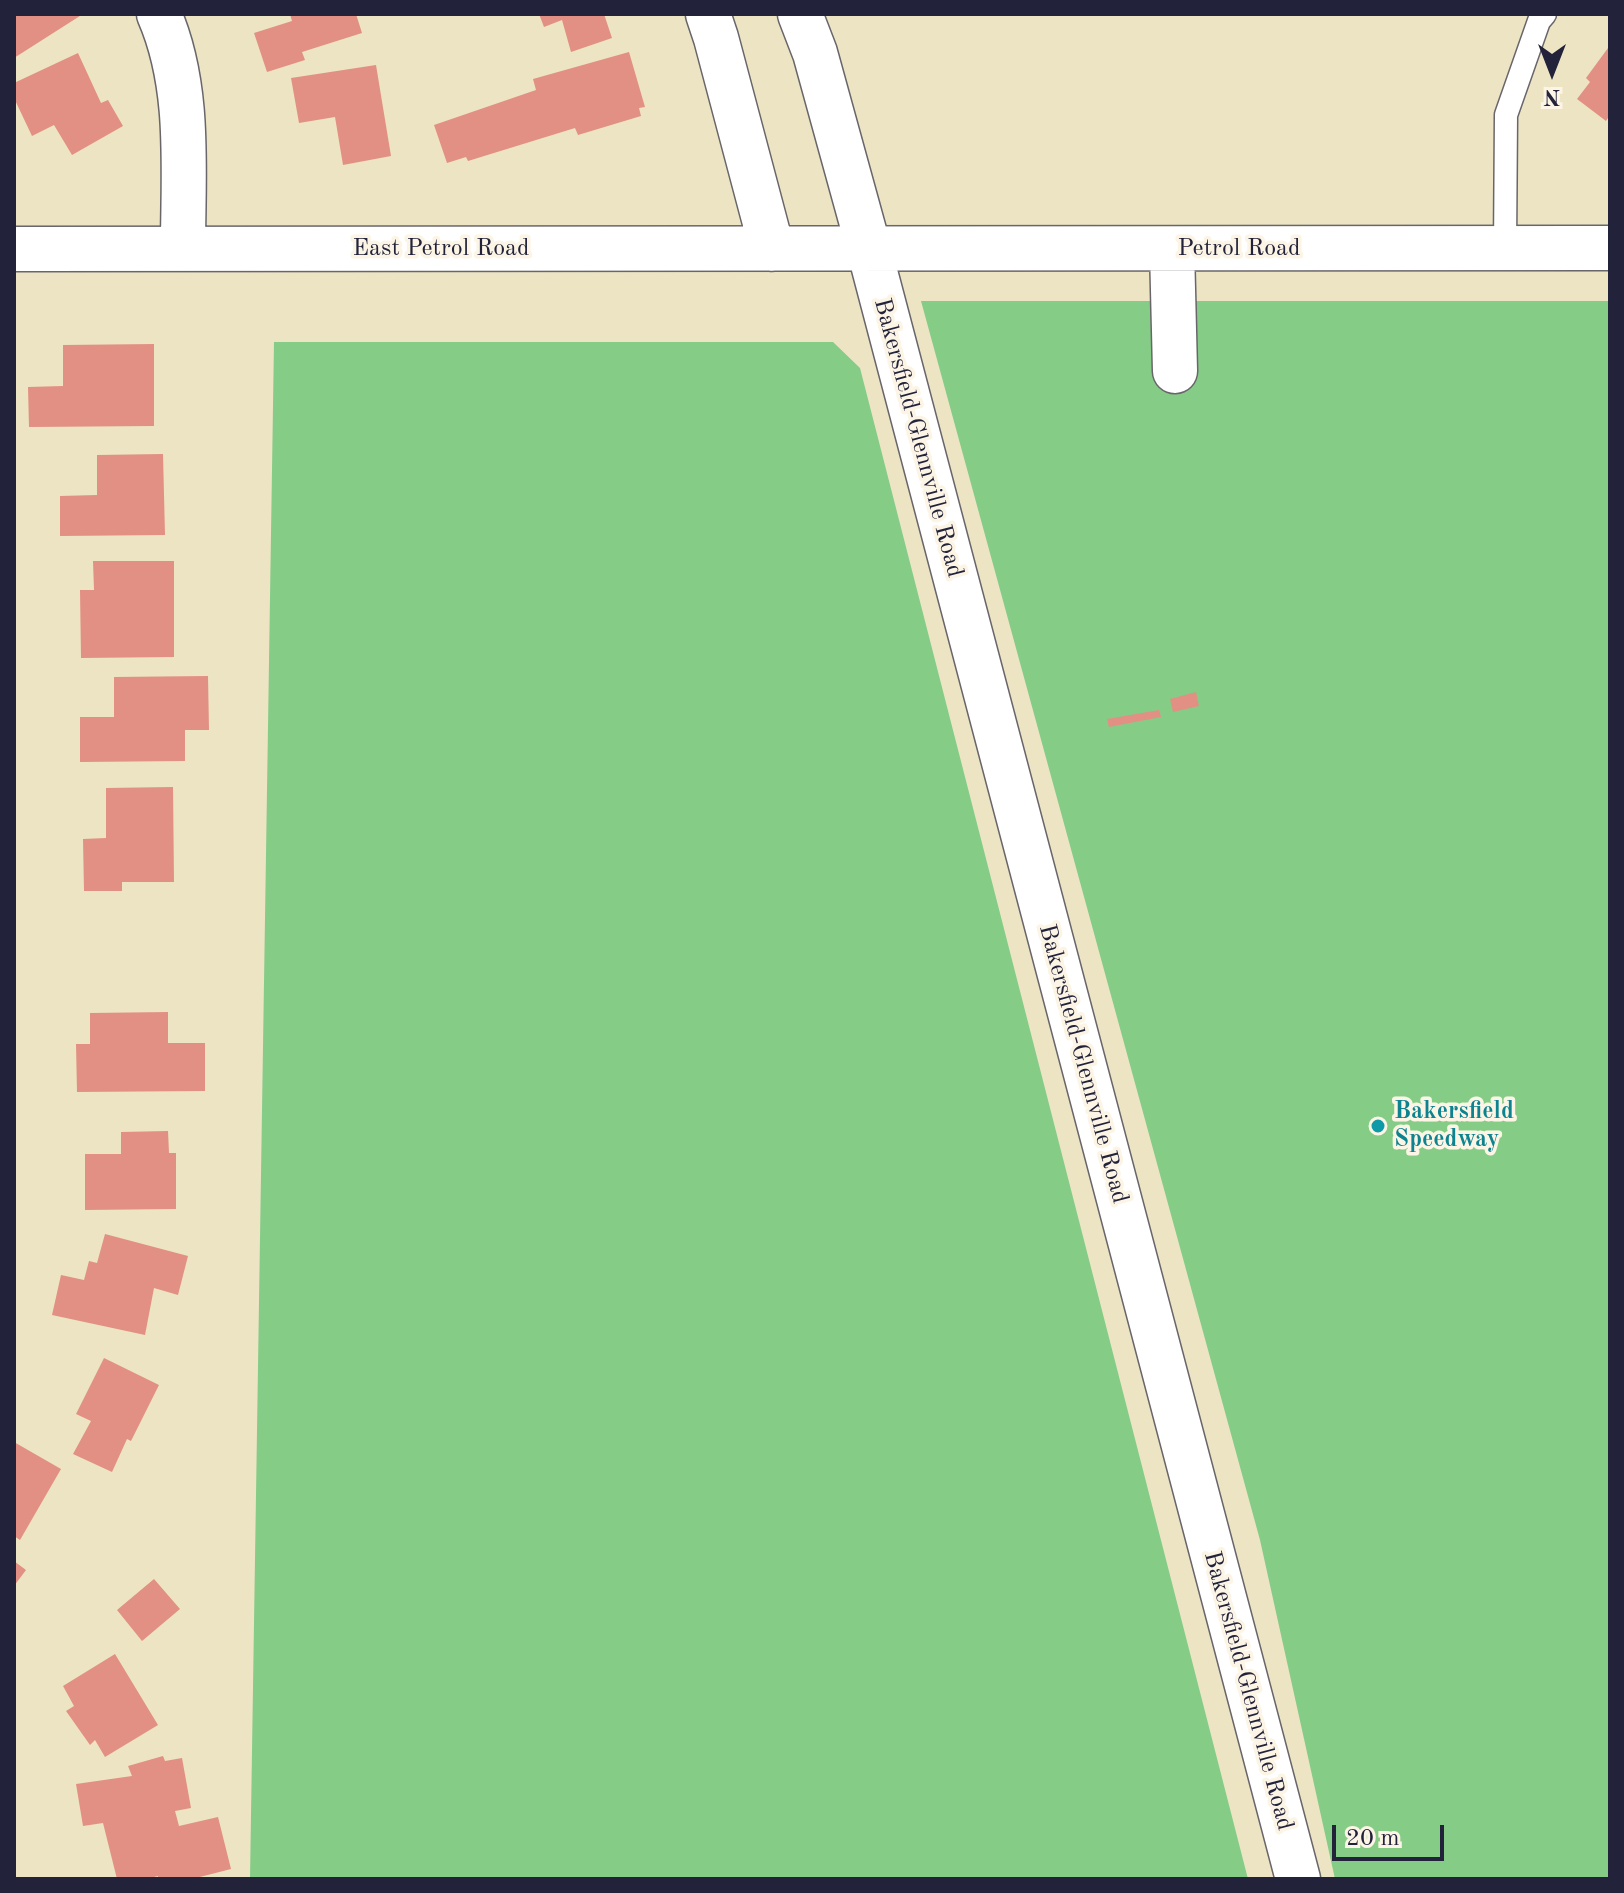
<!DOCTYPE html>
<html>
<head>
<meta charset="utf-8">
<style>
  body { margin:0 }
  #map { position:relative; width:1624px; height:1893px; overflow:hidden; background:#ece4c3; font-family:"Old Standard TT",serif }
  canvas { display:block }
  .frame { position:absolute; inset:0; border:16px solid #22223b; pointer-events:none }
  .north { position:absolute; left:1512px; top:32px; width:80px; height:80px; -webkit-text-stroke:6px #fcf5e5; paint-order:stroke; rotate:180deg; font-size:22px; font-weight:700; line-height:32px; text-align:center; color:#22223b }
  .north::after { content:''; display:block; margin:auto; width:28px; height:36px; background:#22223b; clip-path:polygon(50% 0,100% 100%,50% 72%,0 100%) }
  .scale { position:absolute; left:1332px; top:1825px; width:112px; height:36px; box-sizing:border-box; border:4px solid #22223b; border-top:0; padding-left:10px; font-size:24px; line-height:28px; white-space:nowrap; color:#22223b; -webkit-text-stroke:6px #fcf5e5; paint-order:stroke }
</style>
</head>
<body>
<div id="map">
<canvas width="1624" height="1893"></canvas>
<div class="frame"></div>
<div class="north">N</div>
<div class="scale">20 m</div>
</div>
<script>
const c = document.querySelector('canvas').getContext('2d');
c.lineJoin = 'round';
function paint(path, color) { c.fillStyle = color; c.fill(path, 'evenodd'); }
function stroke(path, color, width, dash) { c.strokeStyle = color; c.lineWidth = width; c.lineCap = dash ? 'butt' : 'round'; c.setLineDash(dash || []); c.stroke(path); }
function write(font, color, halo, rows, align = 'center') {
  c.font = font + ' "Old Standard TT",serif'; c.lineWidth = 7; c.setLineDash([]); c.textBaseline = 'middle'; c.strokeStyle = halo; c.fillStyle = color; for (const [text, x, y, turn = 0] of rows) {
    c.save(); c.translate(x, y); c.rotate((+turn || 0) * Math.PI / 180); c.textAlign = isNaN(turn) ? turn : align; if (halo) c.strokeText(text, 0, 0); c.fillText(text, 0, 0); c.restore();
  }
}
paint(new Path2D(`
  M921 301H1610V1879H1335L1260 1540Z
  M274 342H833L860 368 1248 1879H250Z`), '#85cc87');
paint(new Path2D(`
  M14 14H83L14 58Z
  M290 14H356L362 33 302 52 305 60 267 72 254 33 292 21Z
  M539 14H604L612 38 571 52 562 20 544 27Z
  M1608 48 1610 49V120L1608 118 1606 121 1577 99 1590 82 1586 78Z
  M629 52 645 107 639 108 641 116 578 135 575 128 468 161 466 157 447 163 434 125 536 90 533 79Z
  M78 53 101 103 108 100 123 126 72 155 54 125 32 136 14 98V83Z
  M376 65 391 156 343 165 335 117 299 123 291 78Z
  M154 344V426L29 427 28 387 63 386V345Z
  M163 454 165 535 60 536V496L97 495V455Z
  M93 561H174V657L81 658 80 590H94Z
  M208 676 209 730H185V761L80 762V717H114V677Z
  M1196 692 1199 706 1173 712 1170 699Z
  M1159 710 1161 717 1109 727 1107 719Z
  M173 787 174 882H122V891H84L83 839 106 838V788Z
  M168 1012V1043H205V1091L77 1092 76 1044H90V1013Z
  M168 1131 169 1153H176V1209L85 1210V1154H121V1132Z
  M105 1234 188 1256 178 1295 154 1288 145 1335 52 1315 61 1275 84 1280 89 1261 97 1263Z
  M104 1358 159 1385 131 1441 127 1439 112 1472 73 1454 91 1421 76 1414Z
  M14 1442 61 1469 20 1540 14 1536Z
  M14 1561 26 1570 14 1586Z
  M154 1579 180 1609 142 1641 117 1610Z
  M115 1654 158 1725 105 1757 95 1740 90 1745 66 1711 74 1706 63 1686Z
  M163 1756 165 1761 182 1758 191 1808 175 1811 179 1826 218 1817 231 1869 192 1879H158V1876L146 1879H117L103 1823 83 1826 76 1784 132 1776 128 1766Z`), '#e29083');
const lane = new Path2D(`
  M1505 249 1506 115 1539 21 1545 14`);
const street = new Path2D(`
  M159 14C191 87 183 171 183 249
  M708 14 716 38 772 249
  M800 14 815 53 869 249 1298 1879
  M14 249 1610 248
  M1172 249 1175 371`);
stroke(lane, '#69666b', 25);
stroke(street, '#69666b', 47);
stroke(lane, '#fff', 22);
stroke(street, '#fff', 44);
for (const [x, y, r, color] of [
  [1378,1126,8,"#0f9aa8"]
]) { const dot = new Path2D(); dot.arc(x, y, r, 0, 2 * Math.PI); c.fillStyle = color; c.fill(dot); stroke(dot, '#fcf5e5', 3); }
write('24px', '#22223b', '#fcf5e5', [
  ["East Petrol Road",441,249],
  ["Petrol Road",1239,249],
  ["Bakersfield-Glennville Road",918,438,75],
  ["Bakersfield-Glennville Road",1083,1064,75],
  ["Bakersfield-Glennville Road",1248,1691,75]
]);
write('bold 24px', '#0d838f', '#fcf5e5', [
  ["Bakersfield",1394,1112],
  ["Speedway",1394,1140]
], 'left');
</script>
</body>
</html>
